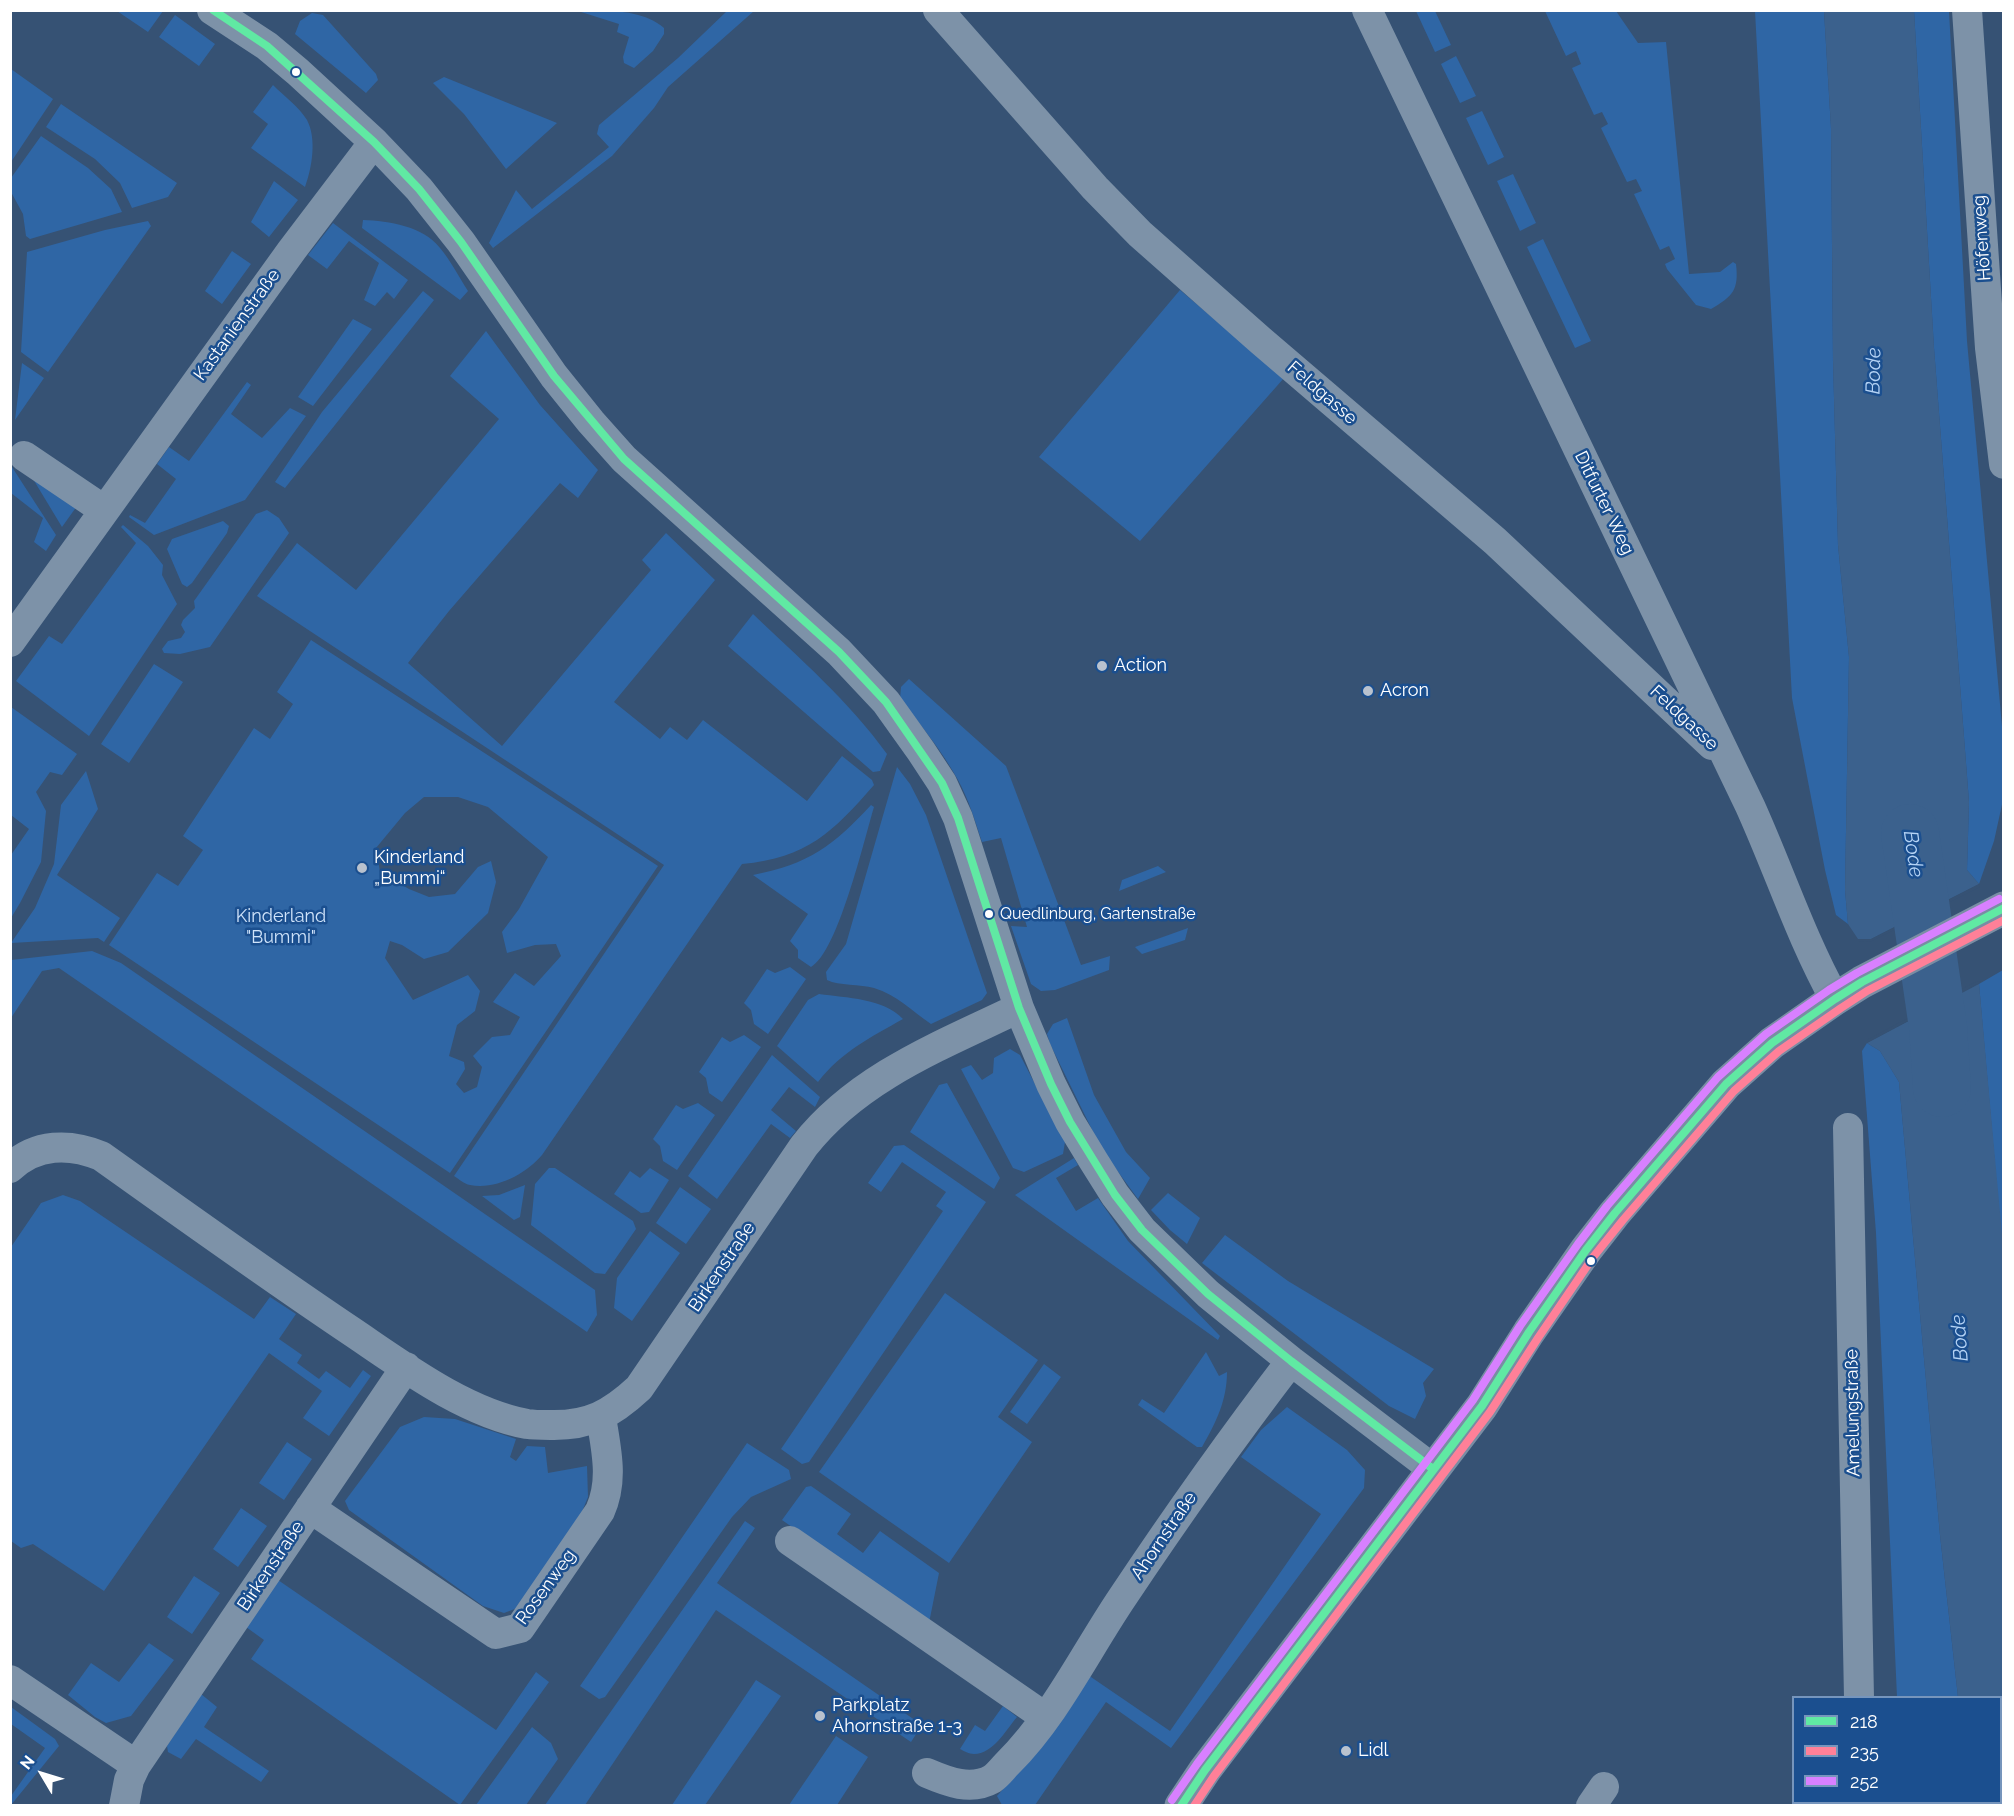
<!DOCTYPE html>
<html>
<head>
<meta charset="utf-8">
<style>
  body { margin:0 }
  #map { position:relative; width:2014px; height:1816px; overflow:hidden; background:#365274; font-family:Raleway,sans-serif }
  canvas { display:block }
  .frame { position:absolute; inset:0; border:12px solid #fff; pointer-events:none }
  .legend { position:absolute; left:1792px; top:1696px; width:210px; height:108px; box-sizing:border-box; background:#1b4f8f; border:2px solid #7695bc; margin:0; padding:8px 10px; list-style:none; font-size:18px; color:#fff }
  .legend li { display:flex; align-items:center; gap:12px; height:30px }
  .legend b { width:30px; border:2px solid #7695bc }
  .north { position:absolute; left:12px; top:1744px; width:60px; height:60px; -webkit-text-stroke:4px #1b4f8f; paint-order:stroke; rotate:308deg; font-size:16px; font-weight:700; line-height:24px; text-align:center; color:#fff }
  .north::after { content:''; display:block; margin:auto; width:21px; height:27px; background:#fff; clip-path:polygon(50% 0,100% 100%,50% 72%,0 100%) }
</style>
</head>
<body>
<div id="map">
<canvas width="2014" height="1816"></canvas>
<div class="frame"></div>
<ul class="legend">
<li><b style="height:8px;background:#60e9a3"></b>218</li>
<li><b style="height:8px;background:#ff8098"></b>235</li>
<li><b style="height:8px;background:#d880ff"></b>252</li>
</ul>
<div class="north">N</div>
</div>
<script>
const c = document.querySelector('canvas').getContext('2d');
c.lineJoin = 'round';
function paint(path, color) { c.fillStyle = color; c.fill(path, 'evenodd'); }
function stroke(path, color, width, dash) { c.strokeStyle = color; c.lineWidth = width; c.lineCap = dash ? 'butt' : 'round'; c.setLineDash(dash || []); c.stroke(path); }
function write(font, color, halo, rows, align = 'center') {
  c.font = font + ' Raleway,sans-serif'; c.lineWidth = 5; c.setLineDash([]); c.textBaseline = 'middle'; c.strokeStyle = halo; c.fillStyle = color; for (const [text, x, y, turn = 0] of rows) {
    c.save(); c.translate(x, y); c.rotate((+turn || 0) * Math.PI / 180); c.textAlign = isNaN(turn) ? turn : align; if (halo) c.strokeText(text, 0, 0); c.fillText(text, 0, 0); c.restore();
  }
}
paint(new Path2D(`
  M117 11H163L148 32Z
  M578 11C605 10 642 9 664 28V34L653 51 634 68 624 63 623 57 629 37 617 32 619 24Z
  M727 11H754L668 87 654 108 612 156 493 248 489 243 516 190 532 209 609 147 597 134 599 125 678 58Z
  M1416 11H1435L1451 45 1435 52Z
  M1545 11H1616L1638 43 1666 42 1689 274 1720 272 1733 262 1736 264C1739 290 1733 296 1711 309L1696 305 1667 269 1665 264 1675 259 1669 246 1660 250 1634 194 1642 191 1636 179 1627 182 1601 128 1608 124 1602 112 1594 115 1572 68 1581 64 1576 51 1566 56Z
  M1755 11H1824L1831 128 1833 361 1838 545 1849 657 1845 890 1848 924 1836 915 1825 870 1792 698Z
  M1914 11H1949L1967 341 2003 737V800L1994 841 1979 884 1967 870 1969 802 1934 348Z
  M312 13 323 15 376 74 378 80 366 93 295 34 300 21Z
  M175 15 215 44 199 66 159 37Z
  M1456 56 1476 96 1460 103 1441 64Z
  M11 69 53 99 11 162Z
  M444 77 557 123 506 169 464 114 433 83Z
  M273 85C284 96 299 107 307 120 317 139 312 168 305 187L251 148 268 124 253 112Z
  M61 104 177 183 168 197 132 208 120 183 95 159 46 127Z
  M1482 111 1504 157 1488 165 1466 118Z
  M41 136 88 168 111 189 122 212 30 239 26 236 23 214 11 192V178Z
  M1513 174 1536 223 1520 231 1497 181Z
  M274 181 298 200 269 237 251 222Z
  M363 220C389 221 423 226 440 248 451 261 459 277 468 291L460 300 362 228Z
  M148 221 151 226 48 372 21 352 27 252 105 230Z
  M333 223 408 280 394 299 387 292 375 306 364 300 379 263 349 241 327 269 308 255Z
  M1543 239 1591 341 1575 348 1527 247Z
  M232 251 251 264 222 304 205 291Z
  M1180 290 1284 378 1140 541 1039 457Z
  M423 291 434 300 285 488 275 482 322 412Z
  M353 319 372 329 313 406 298 397Z
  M486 331 540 405 598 470 578 498 560 483 449 611 408 663 502 746 651 570 642 560 666 533 715 580 614 702 660 739 670 727 687 740 703 720 807 801 842 756 872 780 874 785C833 832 807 858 742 864L542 1155C526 1174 496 1190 470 1185 464 1184 459 1179 454 1176L664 865 257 596 297 543 356 590 499 419 450 376Z
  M22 363 44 378 15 420Z
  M247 382 251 385 231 414 262 438 290 408 306 416 245 500 154 535 129 517 130 515 145 523 176 479 157 464 169 447 189 461Z
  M10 464 56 535 46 551 34 542 43 518 11 493Z
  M27 469 77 506 62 527Z
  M267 510 279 518 289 533 210 647 180 654 164 653 162 649 168 641 181 638 185 632 181 625 183 620 195 608 194 601 256 514Z
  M223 521 229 526 227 533 192 583 187 587 182 584 167 549 172 539Z
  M123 525 148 546 163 565 162 575 177 604 89 736 16 681 49 636 62 644 136 543 121 527Z
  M753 614C799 658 849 701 887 754L880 771 873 772 728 646Z
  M311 640 658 866 450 1173 109 945 157 873 178 886 203 850 183 836 254 728 270 739 293 704 277 692ZM424 797H458L488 807 548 857 519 909 502 932 507 953 535 945 556 944 561 956 534 986 515 973 493 1002 520 1017 510 1035 492 1037 473 1056 482 1067 477 1087 464 1093 456 1084 465 1069 464 1062 449 1056 457 1025 475 1011 480 991 468 975 413 1000 385 958 390 941 402 945 424 959 448 952 488 913 496 882 491 861 478 867 455 894 429 897 409 889 380 872 376 848 405 813Z
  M154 664 183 682 129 763 101 744Z
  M909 679 1006 766 1081 965 1110 956 1109 970 1055 990 1041 991 1031 984 1011 926 1027 927 1001 838 982 842C975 821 969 800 958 780 942 751 921 725 900 699L901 687Z
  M11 707 77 754 62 775 50 772 36 792 46 811 41 862 20 903 11 918V855L29 829 11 815Z
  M897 767 910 784 926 815 987 993 982 1000 931 1024C912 1011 897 995 874 988 860 984 839 986 827 980L826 972 846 944Z
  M86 771 98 809 57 875 120 918 104 942 98 938 11 943 35 908 54 864 61 805Z
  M871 805 874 807C864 840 838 952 811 967L798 958V950L790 941 808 914 753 875C809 864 833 846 871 805Z
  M1158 866 1166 872 1119 891 1122 880Z
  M1188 928 1185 940 1142 954 1135 947Z
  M92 951 121 963 595 1290 597 1315 587 1332 59 968 42 971 11 1018V960Z
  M790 967 806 979 768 1034 754 1024 751 1010 744 1003 767 969 775 973Z
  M2003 970V1256L1979 984Z
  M819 994C847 998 883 998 903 1019 871 1037 841 1052 818 1082L777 1046 808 1000Z
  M1067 1018 1094 1095 1126 1152 1150 1178 1138 1199 1102 1150 1050 1044 1047 1034 1053 1024Z
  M744 1035 761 1047 722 1102 709 1093 706 1078 699 1072 722 1037 730 1042Z
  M1867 1043 1880 1051 1899 1082 1940 1535 1958 1697H1897L1876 1233 1862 1051Z
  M1010 1049 1020 1055 1065 1142 1063 1154 1024 1172 1013 1168 961 1069 971 1065 982 1080 993 1073 994 1058Z
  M772 1055 820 1097 815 1107 789 1087 771 1110 796 1131 790 1138 771 1124 717 1199 688 1176Z
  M947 1083 1000 1178 994 1189 910 1132 939 1085Z
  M698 1103 715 1115 677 1170 663 1161 660 1146 653 1139 676 1105 683 1109Z
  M904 1145 986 1202 809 1462 802 1464 781 1449 943 1211 936 1206 946 1192 902 1162 881 1192 868 1183 894 1146Z
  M1074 1158 1078 1165 1056 1178 1076 1211 1098 1198 1128 1241 1220 1336 1218 1340 1015 1195Z
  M549 1168H555L633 1221 636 1229 605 1274 595 1273 531 1225 535 1184Z
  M650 1168 669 1180 649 1212 641 1213 614 1194 630 1171 640 1178Z
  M525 1185 520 1217 514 1220 482 1196 499 1195Z
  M680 1187 711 1209 686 1244 656 1223Z
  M1168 1193 1200 1218 1187 1244 1170 1230 1151 1210Z
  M63 1195 80 1201 254 1319 270 1297 296 1314 279 1339 302 1355 297 1363 319 1379 326 1371 350 1388 363 1370 371 1376 329 1436 303 1418 322 1391 269 1353 104 1591 33 1544 21 1548 11 1541V1247L41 1203Z
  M650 1231 680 1253 632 1321 614 1308 617 1278Z
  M1225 1235 1288 1281 1434 1369 1423 1383 1426 1396 1415 1419 1389 1406 1202 1263Z
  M945 1293 1038 1360 998 1417 1032 1442 949 1563 819 1472Z
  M1206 1352 1219 1376 1227 1372C1227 1400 1216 1423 1202 1447H1197L1138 1405 1142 1399 1164 1413Z
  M1044 1364 1061 1377 1027 1424 1010 1412Z
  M1287 1407 1347 1450 1365 1470 1364 1488 1171 1748 1106 1702 1035 1805H1002L997 1796 1034 1754 1088 1675 1170 1731 1321 1514 1241 1457 1261 1430Z
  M424 1417 455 1419 516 1439 510 1457 516 1461 527 1446 545 1447 548 1473 587 1466 588 1497 581 1514 520 1607 504 1613 483 1606 349 1510 345 1501 400 1427Z
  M287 1442 312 1459 284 1500 259 1483Z
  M747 1443 789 1470 791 1479 751 1497 732 1517 605 1697 599 1699 580 1686Z
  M811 1486 851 1514 837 1534 863 1553 880 1531 939 1573 929 1623 782 1520 806 1487Z
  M241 1508 267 1526 238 1567 213 1549Z
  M745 1521 755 1528 717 1583 922 1725 911 1742 716 1610 585 1805H545Z
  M194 1576 220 1593 192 1634 167 1617Z
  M278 1580 496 1730 536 1672 549 1682 460 1805 251 1659 264 1640 246 1627Z
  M149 1643 174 1660 131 1716 106 1723 95 1717 68 1695 91 1663 119 1682Z
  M756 1680 781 1696 705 1805H672Z
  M201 1694 217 1707 204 1727 269 1771 261 1782 196 1739 181 1759 168 1752 167 1746Z
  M1003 1706 1017 1717C1006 1730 993 1754 974 1754 969 1754 964 1751 960 1749L975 1725 985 1731Z
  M11 1707 55 1739 59 1746 11 1805V1796L45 1748 11 1724Z
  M532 1727 551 1743 558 1759 526 1805H476Z
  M836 1736 868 1757 837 1805H789Z`), '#2f66a5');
paint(new Path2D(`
  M1824 11H1914L1934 348 1969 802 1967 870 1979 884 1871 939H1858L1848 924 1845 890 1849 657 1838 545 1833 361 1831 128Z
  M1979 984 2004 1256 2003 1805H1970L1969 1803 2000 1802V1698L1958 1697 1940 1535 1899 1082 1880 1051 1867 1043Z`), '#3b618d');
paint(new Path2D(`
  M1979 884 1980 887 1872 941 1858 942V939H1871Z
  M1977 981 1981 982 1867 1043V1040Z`), '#365274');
stroke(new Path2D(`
  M1910 833 1938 1027 1942 1088`), '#3b618d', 58);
stroke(new Path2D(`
  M212 10 267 46 298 72 374 142 419 189 461 242 554 376 591 422 624 459 839 652 886 702 921 751 942 783 958 818 1019 1008 1051 1084 1070 1122 1093 1160 1115 1195 1142 1230 1208 1294 1291 1361 1433 1469
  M938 10 1095 188 1140 234 1260 340 1495 541 1712 745
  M1367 10 1750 806C1779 870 1801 938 1835 999
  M1967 10 1990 348 2004 464
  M24 456 104 510
  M10 642 292 250 374 142
  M1848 1128 1859 1698
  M10 1168C36 1143 70 1143 101 1156 184 1215 266 1274 351 1331 403 1366 464 1412 527 1424 534 1425 542 1425 550 1425 589 1426 611 1414 639 1388L804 1146C858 1077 942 1045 1019 1008
  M310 1508 496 1634 520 1628 600 1511C614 1480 606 1449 601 1417
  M790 1541 1045 1717
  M10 1680 136 1765
  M927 1773C948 1782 971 1791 992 1779 998 1775 1003 1768 1008 1763 1055 1716 1085 1653 1122 1598 1176 1517 1232 1438 1291 1361
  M1861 1802V1806
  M124 1806 129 1780 136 1765 406 1367
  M1591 1806 1604 1787`), '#7d92a8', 30);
stroke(new Path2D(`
  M1181 1806 1205 1770 1482 1406 1529 1332 1586 1250 1615 1213 1726 1084 1772 1043 1835 999 1862 982 2004 908`), '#798da4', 33);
stroke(new Path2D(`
  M213 10 267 46 374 142 419 189 461 242 554 376 624 459 839 652 886 702 942 783 958 818 1019 1008 1051 1084 1070 1122 1115 1195 1142 1230 1208 1294 1291 1361 1433 1469
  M1181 1806 1205 1770 1482 1406 1529 1332 1586 1250 1615 1213 1726 1084 1772 1043 1835 999 1862 982 2004 908`), '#60e9a3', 8);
stroke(new Path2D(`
  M1194 1806 1214 1776 1490 1412 1538 1338 1594 1256 1623 1220 1734 1091 1779 1051 1841 1008 1867 991 2004 920`), '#ff8098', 8);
stroke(new Path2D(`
  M1172 1800 1197 1764 1473 1400 1520 1326 1578 1244 1607 1206 1718 1077 1766 1034 1829 990 1857 973 1999 899`), '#d880ff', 8);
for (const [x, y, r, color] of [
  [296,72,5,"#fff"],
  [1102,666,6,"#b9c2ce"],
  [1368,691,6,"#b9c2ce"],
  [362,868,6,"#b9c2ce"],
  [989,914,5,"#fff"],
  [1591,1261,5,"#fff"],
  [820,1716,6,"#b9c2ce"],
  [1346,1751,6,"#b9c2ce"]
]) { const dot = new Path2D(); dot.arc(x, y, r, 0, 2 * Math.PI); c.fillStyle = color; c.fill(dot); stroke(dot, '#1b4f8f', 2); }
write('16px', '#fff', '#1b4f8f', [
  ["Quedlinburg, Gartenstraße",1000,914]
], 'left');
write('18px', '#fff', '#1b4f8f', [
  ["Höfenweg",1982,238,-94],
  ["Kastanienstraße",237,325,-54],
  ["Feldgasse",1322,393,41],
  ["Ditfurter Weg",1604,503,64],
  ["Feldgasse",1684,718,43],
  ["Birkenstraße",722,1267,-56],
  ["Amelungstraße",1853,1413,-91],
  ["Ahornstraße",1164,1536,-56],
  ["Birkenstraße",271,1566,-56],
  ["Rosenweg",546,1587,-54]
]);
write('18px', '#fff', '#1b4f8f', [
  ["Action",1114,666],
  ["Acron",1380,691],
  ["Kinderland",374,858],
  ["„Bummi“",374,879],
  ["Parkplatz",832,1706],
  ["Ahornstraße 1-3",832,1727],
  ["Lidl",1358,1751]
], 'left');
write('18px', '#cfe3fa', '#1b4f8f', [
  ["Kinderland",281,917],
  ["\"Bummi\"",281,938]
]);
write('italic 20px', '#b5d3f5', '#1b4f8f', [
  ["Bode",1874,371,-89],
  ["Bode",1913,854,82],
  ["Bode",1960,1338,-94]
]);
</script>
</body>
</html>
